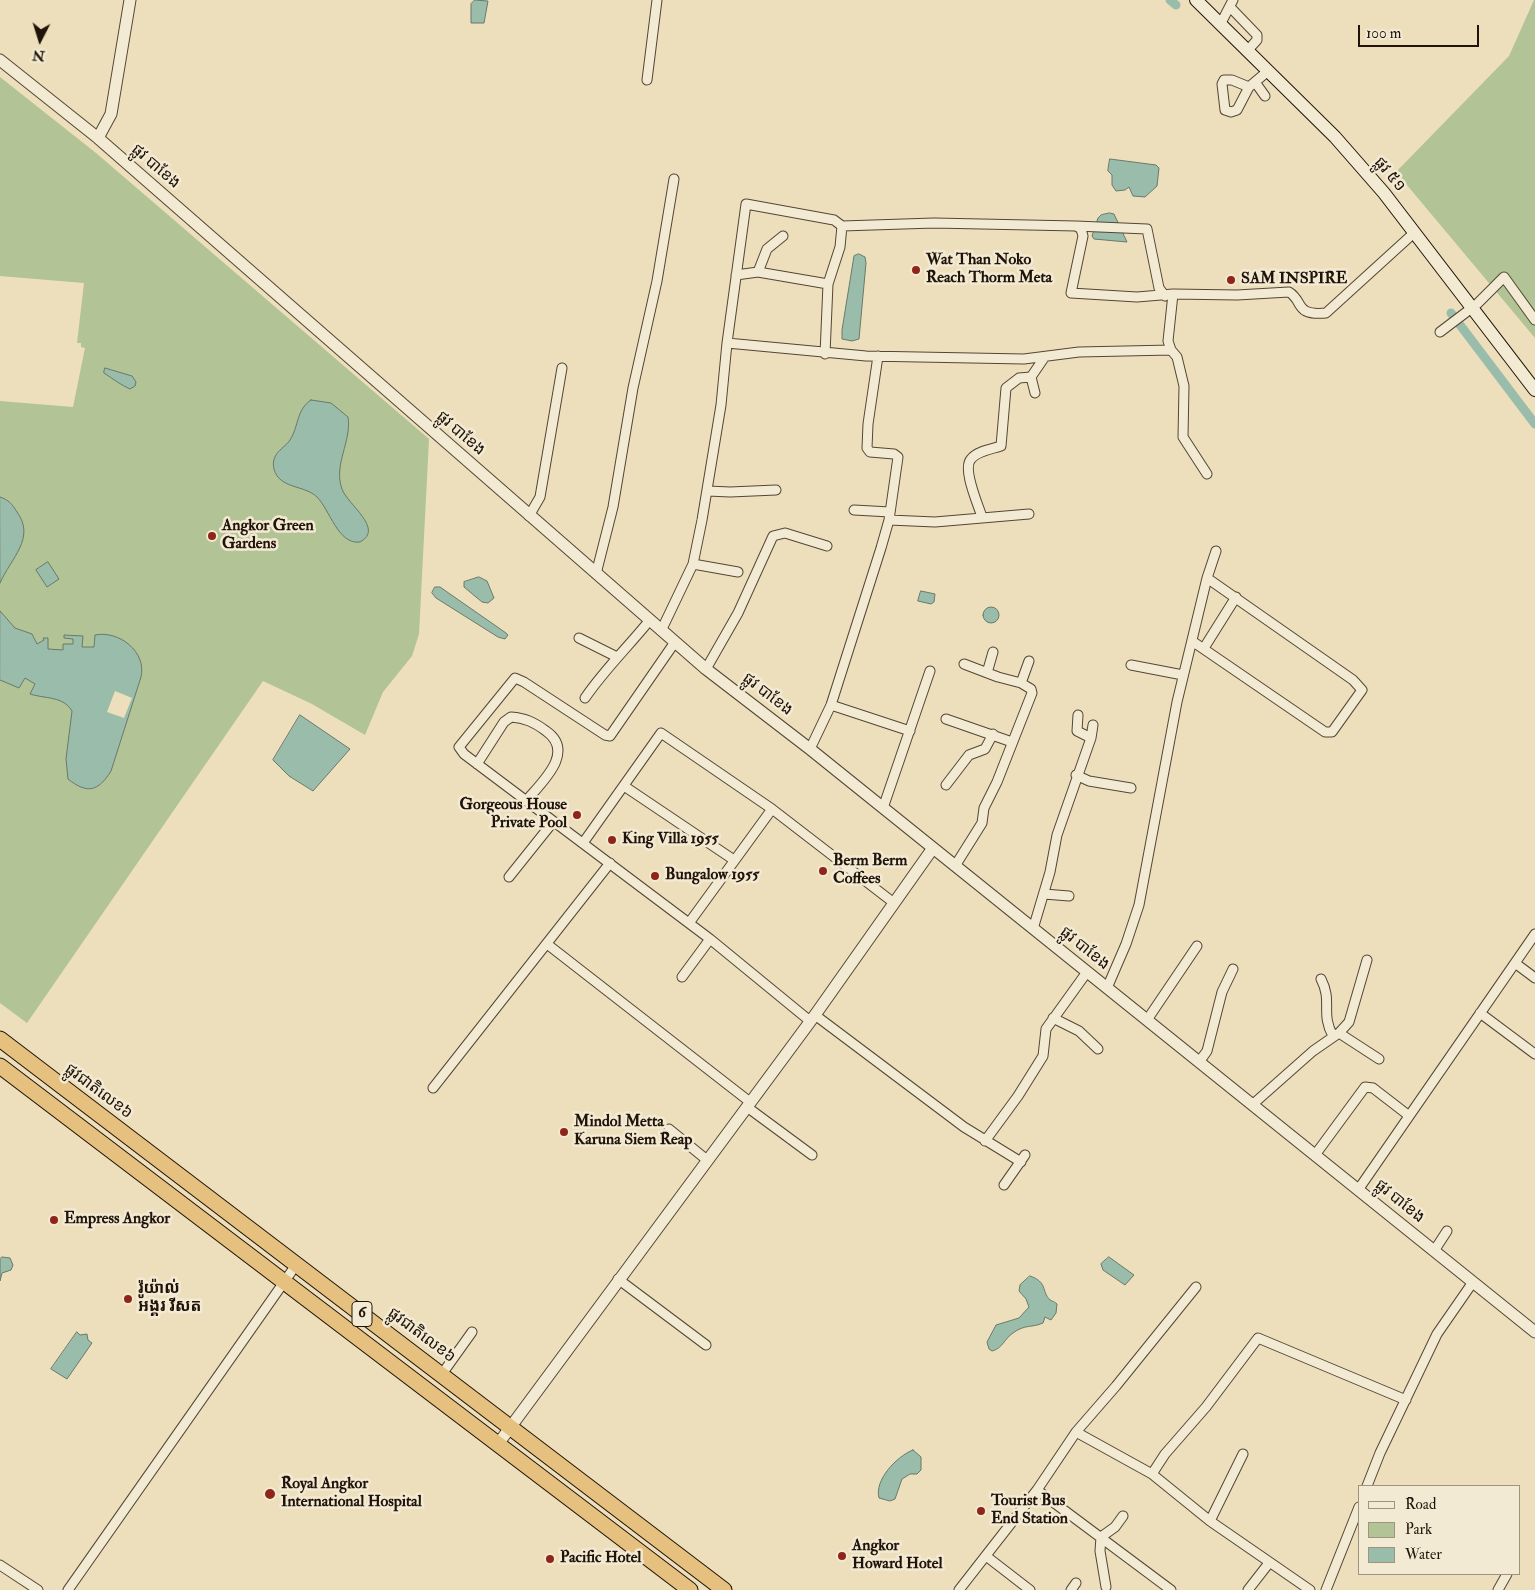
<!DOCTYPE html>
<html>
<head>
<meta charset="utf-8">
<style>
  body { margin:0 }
  #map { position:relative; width:1535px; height:1590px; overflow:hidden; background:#eddfbc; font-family:"IM FELL Double Pica",serif }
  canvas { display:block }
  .legend { position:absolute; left:1358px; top:1485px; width:162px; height:90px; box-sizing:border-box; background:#f3ead3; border:1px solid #9f9482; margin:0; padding:6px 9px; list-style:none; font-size:15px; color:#201309 }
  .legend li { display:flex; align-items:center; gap:10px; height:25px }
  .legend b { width:25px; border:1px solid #9f9482 }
  .north { position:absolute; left:15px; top:15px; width:50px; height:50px; -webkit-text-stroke:4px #f3ead3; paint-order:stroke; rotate:185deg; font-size:14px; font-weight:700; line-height:20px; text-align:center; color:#201309 }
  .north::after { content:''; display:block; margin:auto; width:18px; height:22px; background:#201309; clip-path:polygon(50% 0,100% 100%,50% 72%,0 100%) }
  .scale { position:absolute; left:1358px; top:25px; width:121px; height:22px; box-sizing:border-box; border:2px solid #201309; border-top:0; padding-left:6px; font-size:15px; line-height:18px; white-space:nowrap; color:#201309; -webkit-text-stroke:4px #f3ead3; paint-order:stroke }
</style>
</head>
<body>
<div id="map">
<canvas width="1535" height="1590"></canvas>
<ul class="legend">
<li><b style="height:6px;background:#f3ead3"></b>Road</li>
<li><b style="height:14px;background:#b2c395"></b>Park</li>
<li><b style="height:14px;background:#9abdab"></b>Water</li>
</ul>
<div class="north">N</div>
<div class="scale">100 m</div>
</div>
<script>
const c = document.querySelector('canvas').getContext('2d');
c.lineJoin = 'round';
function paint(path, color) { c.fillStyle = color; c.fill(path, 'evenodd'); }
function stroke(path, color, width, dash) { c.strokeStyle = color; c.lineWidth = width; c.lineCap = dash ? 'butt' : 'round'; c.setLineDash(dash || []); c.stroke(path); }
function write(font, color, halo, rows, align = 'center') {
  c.font = font + ' "IM FELL Double Pica","Noto Sans Khmer",serif'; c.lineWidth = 5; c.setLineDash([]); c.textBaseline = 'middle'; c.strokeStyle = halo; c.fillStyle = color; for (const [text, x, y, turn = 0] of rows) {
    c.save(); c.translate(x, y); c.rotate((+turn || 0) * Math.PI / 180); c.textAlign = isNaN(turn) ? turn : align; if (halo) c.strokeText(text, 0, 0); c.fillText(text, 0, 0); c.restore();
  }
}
paint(new Path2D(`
  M1534 0H1535V338L1396 172 1509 56Z
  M0 77 96 153 429 439 419 634 412 656 383 692 365 735 312 704 263 681 27 1023 0 1003V401L73 407 85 348 81 347V343H77L84 283 0 276Z`), '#b2c395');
const water = new Path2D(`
  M475 0 488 1 484 23H471V4Z
  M1110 159 1156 165 1159 168 1157 186 1145 197 1133 196 1129 187 1125 190 1116 191 1112 185V175L1108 171Z
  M1110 213 1114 214 1127 242 1094 239 1092 236 1098 218 1101 215Z
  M859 254 865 257 866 263 859 339 852 341 842 339V330L854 256Z
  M105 368 132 376 136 382 135 386 130 389C121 385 113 379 104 373Z
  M311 400 331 403 348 417C352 441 333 465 342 489 347 504 385 529 360 542 338 545 330 510 317 497 305 485 279 489 274 469 273 466 273 460 275 457 277 451 286 446 290 440 299 426 296 410 311 400Z
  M0 497C9 500 12 504 17 512 36 538 11 558 0 583Z
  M48 562 59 579 47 587 36 570Z
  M479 577 487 581 494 598 488 603 482 602 464 587V582Z
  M435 587H440L506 633 508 635 505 639 498 637 436 598 432 593Z
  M921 591 935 594 934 602 931 604 918 601Z
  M983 615a8 8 0 1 1 16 0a8 8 0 1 1-16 0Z
  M0 611 15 628 32 634 37 644 44 640 43 638H48V649L63 650V644H73V639L64 638V635L83 636 82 647H94L95 635C119 630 147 652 141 677L111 771C98 792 87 794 68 779L66 759 72 711C63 696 46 699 30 694L35 684 25 678 19 688 0 680Z
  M300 715 350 749 313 791 289 776 273 760Z
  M2 1257 10 1258 13 1265 11 1270 2 1273 0 1281V1259Z
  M1109 1257 1134 1275 1125 1285 1103 1270 1101 1264Z
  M1030 1276C1048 1282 1041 1291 1050 1300 1052 1301 1055 1302 1057 1304L1056 1313 1051 1320 1045 1317 1043 1323C1032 1328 1025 1324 1013 1333 1005 1338 1002 1349 992 1351L989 1349 987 1342 996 1325 1019 1318 1029 1307 1026 1299 1019 1291 1020 1285Z
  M77 1332 80 1335 87 1334 88 1340 92 1343 67 1379 51 1369Z
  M913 1450 921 1457V1470L917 1474H910L902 1479 895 1499 890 1501 879 1498C874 1480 897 1456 913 1450Z`);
paint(water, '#9abdab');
stroke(water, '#69796a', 1);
paint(new Path2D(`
  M115 691 132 698 124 718 107 712Z`), '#eddfbc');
stroke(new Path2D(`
  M1170 0 1176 5
  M1451 313 1535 424`), '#9abdab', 9);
const minor = new Path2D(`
  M1230 7 1257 35V40L1247 51
  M1221 23 1233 0
  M647 80 657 0
  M1255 82 1265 96
  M1249 87 1232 80H1224L1222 84 1225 110 1231 112 1237 110 1249 87 1268 71
  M1076 226 1147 229 1159 288 1165 296
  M758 272 767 249 783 236
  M736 275 758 272 828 284
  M1440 332 1477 304 1504 277 1535 320
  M727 343 866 356 1024 359 1079 352 1171 350
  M825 354 828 284 840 247 842 226
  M1035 393 1031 377 1044 358
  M1207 474 1183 437 1184 386 1177 357 1171 350 1168 341 1173 294 1237 295 1289 292C1304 301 1294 316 1326 313L1415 232
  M708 491 730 492 776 490
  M854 510 890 512
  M529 516 540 497 562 368
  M982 517C978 504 962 469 971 459 977 451 992 449 1001 446L1006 388 1019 378 1031 377
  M889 520 935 522 1029 514
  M693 564 738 572
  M596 574 613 507 633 388 657 281 674 179
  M661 631 693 564 702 520 721 405 727 343 746 204 834 220 842 226 934 223 1076 226 1081 229 1083 236 1071 293 1137 297 1173 294
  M579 638 617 657
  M1192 641 1325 732H1332L1362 690 1353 680 1207 578
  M675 642 610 736 605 735 524 682 515 678 459 747 464 754 710 939 810 1021
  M1204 648 1236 597
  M1131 665 1183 675
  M706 669 738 613 773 536 785 533 827 546
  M987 673 993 652
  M1021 683 1029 661
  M585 698C604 670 628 647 649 621
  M831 705 910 731
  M1078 715 1077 731 1091 738
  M946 719 1012 742
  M810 749 831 705 881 548 889 520 898 457 894 454 870 452 867 448 868 424 878 356
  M477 764 504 722 511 717C525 718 534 722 546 731 576 752 542 782 526 801
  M1076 775 1089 781 1131 788
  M946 785 969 755 985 749 993 734
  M624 786 734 860
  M883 808 930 671
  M583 843 661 733 772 809 894 903
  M955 866 982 823 984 808 997 782 1032 693 1031 689 1021 683 998 677 964 664
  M509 877 553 822
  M1044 894 1069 896
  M689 923 772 809
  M1033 929 1050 872 1057 835 1091 738 1093 725
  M547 944 750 1102
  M1515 963 1535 978
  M682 977 710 939
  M1321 979C1333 1002 1320 1013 1333 1036
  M1107 988 1126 944 1139 905 1177 702 1207 578 1216 551
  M1480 1013 1535 1054
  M815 1015 964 1127 1021 1162
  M1053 1018 1079 1031 1098 1049
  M1147 1020 1197 946
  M1339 1033 1379 1059
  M1199 1062 1207 1051 1222 992 1233 969
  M433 1088 610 863
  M1252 1105 1313 1051 1339 1033 1349 1022 1367 960
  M747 1107 812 1155
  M669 1129 707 1160
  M985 1141 1018 1096 1043 1056 1046 1029 1087 972
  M1315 1155 1365 1087 1373 1088 1408 1115
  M1004 1185 1025 1155
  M1358 1190 1535 934
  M1434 1251 1447 1231
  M618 1279 706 1345
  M442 1374 472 1332
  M1076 1432 1152 1474 1210 1521 1310 1590
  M1152 1474 1165 1454 1206 1407 1258 1338 1406 1400
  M1367 1486 1380 1453 1437 1334 1473 1282
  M1037 1490 1171 1590
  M1210 1521 1243 1454
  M986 1556 1030 1590
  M0 1565 38 1590
  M1106 1587 1100 1551 1101 1537 1115 1527 1123 1516
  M68 1590 296 1265
  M959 1590 1037 1490 1076 1432 1116 1386 1196 1287
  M1071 1590 1076 1583
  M1248 1590 1269 1563
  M1326 1590 1359 1507
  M1498 1590 1507 1574`);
const tertiary = new Path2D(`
  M0 60 98 138 706 669 810 749 1535 1332
  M98 138 111 114 130 0
  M498 1444 815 1015 933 848`);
const secondary = new Path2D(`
  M1196 0 1335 137 1384 193 1535 390`);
const trunk = new Path2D(`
  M0 1039 724 1590
  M0 1066 690 1590`);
stroke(minor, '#534636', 11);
stroke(tertiary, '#534636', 13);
stroke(secondary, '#201309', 14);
stroke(trunk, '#201309', 17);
stroke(minor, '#f3ead3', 9);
stroke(tertiary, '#f3ead3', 11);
stroke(secondary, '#f3ead3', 12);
stroke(trunk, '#e6c07e', 15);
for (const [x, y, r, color] of [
  [916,270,5,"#8f2418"],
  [1231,280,5,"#8f2418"],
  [212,536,5,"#8f2418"],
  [577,815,5,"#8f2418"],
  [612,840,5,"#8f2418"],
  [823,871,5,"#8f2418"],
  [655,876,5,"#8f2418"],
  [564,1132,5,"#8f2418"],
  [54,1220,5,"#8f2418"],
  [128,1299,5,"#8f2418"],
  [270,1494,6,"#8f2418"],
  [981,1511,5,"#8f2418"],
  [842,1556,5,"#8f2418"],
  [550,1559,5,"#8f2418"]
]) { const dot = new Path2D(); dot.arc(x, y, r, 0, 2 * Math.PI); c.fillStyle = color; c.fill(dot); stroke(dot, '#f3ead3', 2); }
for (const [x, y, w] of [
  [362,1314,20]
]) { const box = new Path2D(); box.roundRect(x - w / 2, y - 12.5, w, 25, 4); c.fillStyle = '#f3ead3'; c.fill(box); stroke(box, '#201309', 1); }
write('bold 15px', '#201309', null, [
  ["6",362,1314]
]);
write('16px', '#201309', '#f3ead3', [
  ["ផ្លូវ បាខែង",155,167,41],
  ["ផ្លូវ ៥១",1389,175,50],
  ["ផ្លូវ បាខែង",460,434,41],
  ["ផ្លូវ បាខែង",767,695,38],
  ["ផ្លូវ បាខែង",1084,949,39],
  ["ផ្លូវជាតិលេខ៦",98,1092,37],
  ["ផ្លូវ បាខែង",1399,1202,39],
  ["ផ្លូវជាតិលេខ៦",421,1336,37]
]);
write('bold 16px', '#201309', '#f3ead3', [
  ["Wat Than Noko",926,261],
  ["Reach Thorm Meta",926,279],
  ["SAM INSPIRE",1241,280],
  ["Angkor Green",222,527],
  ["Gardens",222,545],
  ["Gorgeous House",567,806,"right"],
  ["Private Pool",567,824,"right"],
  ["King Villa 1955",622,840],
  ["Berm Berm",833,862],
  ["Coffees",833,880],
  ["Bungalow 1955",665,876],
  ["Mindol Metta",574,1123],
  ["Karuna Siem Reap",574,1141],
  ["Empress Angkor",64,1220],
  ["រ៉ូយ៉ាល់",138,1290],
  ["អង្គរ រីសត",138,1308],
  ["Royal Angkor",281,1485],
  ["International Hospital",281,1503],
  ["Tourist Bus",991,1502],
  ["End Station",991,1520],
  ["Angkor",852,1547],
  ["Howard Hotel",852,1565],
  ["Pacific Hotel",560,1559]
], 'left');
</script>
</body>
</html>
